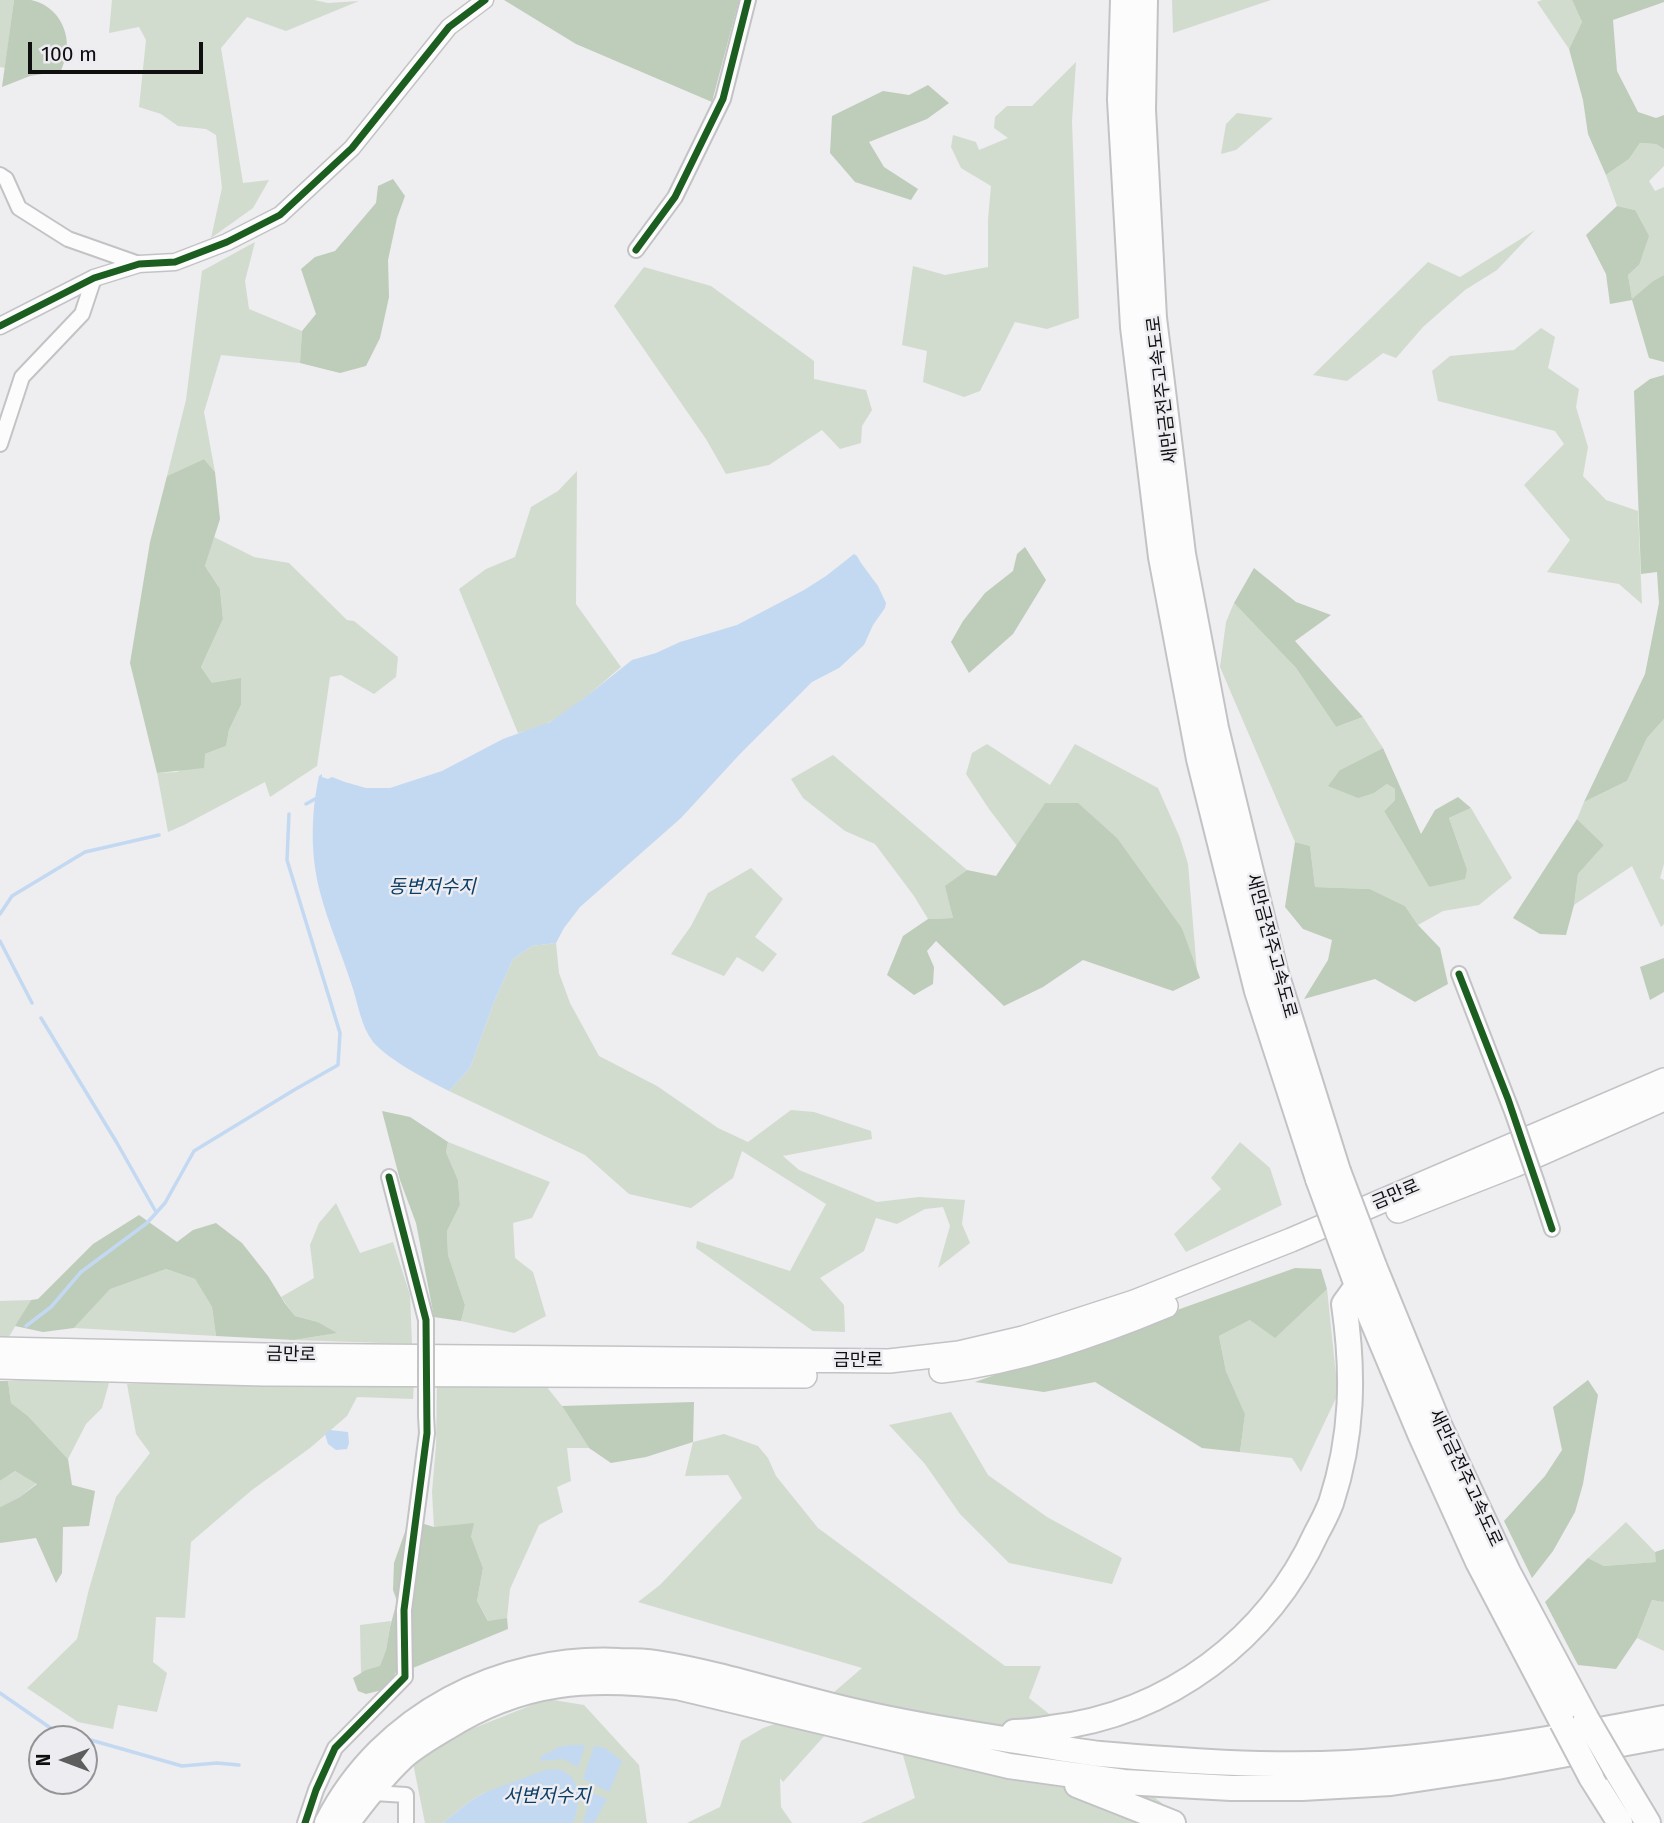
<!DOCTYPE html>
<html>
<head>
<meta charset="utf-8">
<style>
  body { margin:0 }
  #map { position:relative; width:1664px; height:1823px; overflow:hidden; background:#eeedf0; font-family:"Fira Sans",sans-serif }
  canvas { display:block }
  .north { position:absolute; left:28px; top:1725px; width:70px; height:70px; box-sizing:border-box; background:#edecf1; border:2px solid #949497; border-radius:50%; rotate:270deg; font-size:19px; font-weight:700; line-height:28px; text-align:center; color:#0f0f10 }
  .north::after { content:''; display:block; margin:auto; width:24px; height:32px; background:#5d5d5e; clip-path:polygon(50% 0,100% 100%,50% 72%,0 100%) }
  .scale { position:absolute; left:28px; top:42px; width:175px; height:32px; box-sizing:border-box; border:4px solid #0f0f10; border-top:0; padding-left:9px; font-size:21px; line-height:24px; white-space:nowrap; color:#0f0f10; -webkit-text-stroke:5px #edecf1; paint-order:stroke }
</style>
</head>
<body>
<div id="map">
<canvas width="1664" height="1823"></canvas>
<div class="north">N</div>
<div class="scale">100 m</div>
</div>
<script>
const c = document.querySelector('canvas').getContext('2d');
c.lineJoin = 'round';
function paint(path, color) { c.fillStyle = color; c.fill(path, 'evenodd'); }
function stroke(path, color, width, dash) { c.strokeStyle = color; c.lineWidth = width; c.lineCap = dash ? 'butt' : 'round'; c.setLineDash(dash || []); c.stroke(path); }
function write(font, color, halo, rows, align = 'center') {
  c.font = font + ' "Fira Sans","Noto Sans KR",sans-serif'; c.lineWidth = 5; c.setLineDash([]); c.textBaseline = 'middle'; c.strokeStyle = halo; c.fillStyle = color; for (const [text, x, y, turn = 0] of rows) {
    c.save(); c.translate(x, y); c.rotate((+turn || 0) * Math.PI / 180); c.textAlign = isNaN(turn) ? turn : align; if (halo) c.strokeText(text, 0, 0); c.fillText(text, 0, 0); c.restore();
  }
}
paint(new Path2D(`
  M0 0H14L5 68 0 67Z
  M112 0H314L328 3 359 1 286 31 247 17 221 48 243 183 269 180 253 208 211 238 222 188 216 135 206 129 178 126 161 114 139 107 146 40 139 27 109 33Z
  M1172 0H1271L1173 33Z
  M1542 0H1572L1582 22 1569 49 1537 2Z
  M1076 62 1072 121 1079 318 1047 329 1015 322 980 391 964 397 923 382 927 351 902 345 913 266 945 275 988 267V220L991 186 961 168 951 147 953 135 976 142 979 150 1008 138 994 128 995 117 1007 106H1032Z
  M1237 113 1273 118 1236 150 1221 154 1226 124Z
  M1640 143 1656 144 1664 149V166L1649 181 1655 191 1664 187V275L1653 281 1632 300 1628 275 1639 265 1635 210 1617 206 1606 175 1629 159Z
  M1535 230 1497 270 1465 290 1423 327 1396 358 1383 353 1347 381 1313 375 1428 262 1460 277Z
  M255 242 245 281 249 309 302 331 300 363 221 355 204 412 215 472 204 459 167 476 186 400 202 271Z
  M644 267 711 286 814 361V379L866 390 872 410 862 426 861 443 840 449 822 430 769 465 726 474 706 439 614 306Z
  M1541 328 1555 337 1548 368 1579 389 1576 407 1588 447 1583 476 1606 500 1638 511 1642 604 1619 584 1547 572 1570 540 1524 485 1564 444 1555 431 1438 401 1432 371 1450 356 1514 350Z
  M577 471 576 604 621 667C596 688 570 714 539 727 532 730 525 731 518 733L459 589 486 569 515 557 531 507 558 491Z
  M214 537 254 557 289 563 347 620 354 621 398 657 396 677 374 694 341 675 330 677 317 766 270 797 265 782 184 825 168 832 157 773 177 772 205 754 226 746 229 730 241 705 212 683 201 667 223 619 220 589 205 566Z
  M1234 603 1296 668 1336 727 1363 717 1383 748 1340 770 1374 793 1387 784 1395 789V800L1384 811 1429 887 1467 869 1449 818 1471 808 1512 878 1479 905 1443 911 1418 925 1405 906 1370 889 1315 887 1310 846 1295 842 1220 667 1226 622Z
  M1664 719V864L1660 878 1664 880V924L1661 927 1632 866 1574 905 1578 874 1604 845 1577 819 1584 802 1627 781 1647 738Z
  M987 744 1050 785 1075 744 1158 788 1180 838 1188 864 1197 972 1182 928 1118 839 1045 803 1017 846 989 809 966 774 972 753Z
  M833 755 967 870 946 886 953 918 928 919 914 896 875 844 845 831 803 798 791 779Z
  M751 868 783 899 755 937 777 954 763 972 737 957 724 976 671 954 691 926 708 893Z
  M556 943 559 973 570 1003 599 1056 657 1086 718 1128 748 1142 791 1110 814 1112 871 1131 872 1139 783 1156 799 1170 877 1202 919 1197 965 1200 962 1224 970 1243 938 1268 950 1226 943 1207 925 1209 897 1224 876 1218 864 1251 820 1278 844 1305 845 1332 813 1331 696 1248 697 1241 790 1271 826 1204 742 1151 733 1178 691 1208 629 1194 585 1155 449 1091 470 1068 494 1002 513 959 532 946Z
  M448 1142 550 1182 532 1218 513 1223 515 1258 533 1272 546 1316 514 1333 461 1321 465 1305 448 1255 447 1231 460 1205 458 1180 446 1152Z
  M1240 1142 1270 1168 1282 1205 1186 1252 1174 1234 1221 1189 1211 1178Z
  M336 1203 360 1253 393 1242 410 1295 412 1344 294 1340 336 1333 318 1322 295 1316 281 1297 314 1278 310 1245 319 1223Z
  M166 1269 195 1279 212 1307 216 1336 74 1328 109 1289Z
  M1327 1289 1338 1394 1301 1472 1292 1458 1240 1452 1245 1414 1226 1371 1219 1336 1250 1320 1312 1301Z
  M31 1300 7 1340H0V1301Z
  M62 1377 109 1383 102 1408 86 1424 68 1459 28 1416 11 1403 8 1381Z
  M414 1381 413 1399 357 1397 347 1416 310 1448 252 1490 191 1542 185 1618 156 1617 153 1662 167 1673 157 1712 118 1705 113 1729 78 1722 27 1688 77 1639 89 1589 116 1497 150 1453 136 1434 127 1384Z
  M437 1381 546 1386 562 1406 589 1448H567L571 1481 557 1487 563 1512 539 1525 510 1589 507 1618 489 1622 477 1601 483 1568 471 1536 434 1527 432 1492 436 1446Z
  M951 1412 988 1475 1047 1517 1122 1558 1112 1584 1009 1563 960 1514 925 1464 889 1425Z
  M724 1434 758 1446 768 1458 776 1476 818 1528 1005 1666H1041L1029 1698 1187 1823H861L915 1798 901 1748 835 1724 783 1782 780 1778 781 1807 792 1823H687L720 1807 741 1741 763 1728 811 1712 862 1668 638 1602 660 1585 742 1498 728 1475 685 1476 693 1442Z
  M15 1471 37 1483 20 1497 0 1507V1481Z
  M1626 1522 1655 1552 1657 1562 1604 1566 1588 1558Z
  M1652 1600 1663 1602 1664 1601V1651L1637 1638Z
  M391 1621 386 1650 380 1667 361 1674 360 1625Z
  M547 1699 584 1705 639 1765 647 1823H572L486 1792 470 1801 443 1823H425L411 1753Z`), '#d1dcce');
paint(new Path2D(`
  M14 0C19 0 26 0 31 0 56 5 71 30 66 55 65 60 63 65 61 71L30 76 2 87Z
  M504 0H739L712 102 576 44Z
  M1572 0H1664V2L1613 20 1617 71 1638 112 1656 118 1664 115V149L1656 144 1640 143 1629 159 1606 175 1588 134 1583 100 1569 49 1582 22Z
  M928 85 949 103 927 119 869 142 884 167 918 189 911 200 855 182 830 153 832 116 883 91 909 95Z
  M393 179 405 196 397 218 388 260 389 297 380 338 366 366 340 373 300 363 302 331 316 314 301 269 315 257 335 251 376 203 378 186Z
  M1617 206 1635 210 1649 236 1639 265 1628 275 1632 299 1653 281 1664 275V362L1649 358 1632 300 1610 304 1606 274 1586 235Z
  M1664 375V719L1647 738 1627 781 1584 802 1645 674 1659 603 1657 572 1641 574 1634 391 1650 379Z
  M204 459 215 472 220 519 205 566 220 589 223 619 201 667 212 683 241 678V705L229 730 226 746 205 754 204 768 157 773 130 663 150 542 167 476Z
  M1025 547 1046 580 1013 634 969 673 951 642 963 621 985 593 1013 571 1017 554Z
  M1254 568 1296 602 1331 615 1295 641 1363 717 1336 727 1296 668 1234 603Z
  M1383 748 1421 834 1435 810 1458 797 1471 808 1449 818 1467 869 1465 879 1429 887 1384 811 1395 800V789L1387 784 1374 793 1358 798 1328 786 1340 770Z
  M1045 803H1078L1118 839 1182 928 1200 978 1173 991 1083 960 1043 987 1004 1006 936 941 927 951 934 967 933 984 914 995 887 975 903 936 928 919 953 918 945 886 967 870 996 876Z
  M1577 819 1604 845 1578 874 1574 905 1566 935 1540 934 1513 918Z
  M1295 842 1310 846 1315 887 1370 889 1405 906 1418 925 1440 948 1448 984 1415 1002 1375 979 1304 999 1328 960 1332 940 1303 929 1285 907Z
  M1664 958V992L1650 1000 1640 967Z
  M382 1111 410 1117 448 1142 446 1152 458 1180 460 1205 447 1231 448 1255 465 1305 461 1321 434 1317 416 1223 400 1180Z
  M139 1215 177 1242 193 1230 216 1223 242 1243 268 1276 284 1302 295 1316 318 1322 337 1333 294 1340 216 1336 212 1307 195 1279 166 1269 110 1289 74 1328 43 1332 15 1326 31 1300 38 1299 93 1244Z
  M1295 1268 1321 1269 1327 1289 1275 1338 1250 1320 1219 1336 1226 1371 1245 1414 1240 1452 1202 1448 1095 1382 1044 1392 975 1382Z
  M1588 1380 1598 1395 1583 1484 1575 1512 1553 1551 1532 1578 1504 1521 1545 1476 1562 1450 1553 1407Z
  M0 1381H8L11 1403 28 1416 68 1459 72 1485 95 1491 89 1526 63 1527 62 1573 56 1583 36 1538 0 1543V1507L20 1497 37 1484 15 1471 0 1481Z
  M694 1402 693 1442 646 1457 611 1463 589 1448 562 1406Z
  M421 1523 434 1527 474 1523 471 1536 483 1568 477 1601 488 1621 507 1618 508 1629 408 1670 398 1669 386 1689 366 1694 358 1691 353 1678 366 1670 380 1666 386 1650 390 1627 397 1601 393 1590 394 1563 406 1529Z
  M1664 1549V1601L1663 1602 1652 1600 1637 1638 1616 1669 1578 1665 1545 1602 1588 1558 1604 1566 1656 1562 1655 1552Z`), '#beccba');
paint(new Path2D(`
  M854 554 857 556 861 563 878 586 886 603 885 608 873 625 864 645 839 668 812 682 740 754 681 818 580 907 564 928 556 943 532 946 513 959 494 1002 470 1068 449 1091C426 1079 390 1061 373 1042 360 1025 358 1002 351 983 341 952 328 923 320 892 310 854 311 813 319 776L322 774V777L328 779 332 777 345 782 366 788H390L442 771 503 739 550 722 583 699 632 660 656 653 680 642 737 625 804 590 826 576Z
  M330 1430 348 1432 349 1443 347 1449 336 1450 328 1444 325 1434Z
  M570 1745H585L578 1767 563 1759 540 1761V1757L559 1747Z
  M594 1746 605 1748 622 1761 609 1792 583 1779Z
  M555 1769C582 1772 581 1803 573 1823H443L470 1801 486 1792 545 1770Z
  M587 1791 607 1799 594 1823H583L587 1810Z`), '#c3d9f1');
stroke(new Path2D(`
  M306 804 315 799
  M0 914 12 896 85 852 159 835
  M0 941 32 1003
  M41 1018 117 1143 156 1212
  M26 1326 51 1307 81 1272 147 1223 165 1203 194 1151 294 1090 338 1065 340 1033 287 860 289 814
  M0 1693 52 1729 182 1766 217 1763 239 1765`), '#c3d9f1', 3.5);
const minor = new Path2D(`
  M0 175 6 179 19 208 68 239 139 264
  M636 250 675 197 723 99 748 0
  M0 444 22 377 82 314 94 278
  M1459 974 1513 1114
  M389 1177 426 1320
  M1537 1183 1552 1229
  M374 1793 406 1795V1823
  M305 1823 316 1790 335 1748 405 1677 404 1610 427 1433 426 1416`);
const tertiary = new Path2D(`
  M0 326 94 278 139 264 175 262 227 242 280 215 352 148 449 27 485 0`);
const trunk = new Path2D(`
  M1398 1211 1515 1165 1664 1099
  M0 1349 265 1355 889 1361 959 1353 1023 1338 1134 1302 1291 1240 1664 1080
  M0 1367 264 1374 805 1376
  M941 1371C1018 1362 1094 1336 1166 1306`);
const motorway = new Path2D(`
  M1123 0 1120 100 1133 327 1161 557 1199 759 1257 991 1318 1179
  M1145 0 1143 110 1154 318 1183 554 1216 728 1275 970 1338 1171
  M1374 1266 1440 1427 1508 1572 1586 1718
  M1354 1277 1421 1436 1478 1562 1562 1722
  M1014 1732C1026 1732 1039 1730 1051 1728 1169 1714 1268 1639 1317 1532 1322 1523 1327 1513 1331 1503 1353 1436 1354 1373 1344 1304L1357 1286
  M1618 1773 1648 1823
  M1591 1777 1620 1823
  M1077 1785 1173 1823
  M327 1823C382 1715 501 1655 620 1661 632 1661 644 1661 656 1663 726 1674 793 1698 862 1713 913 1725 965 1733 1016 1741 1044 1745 1072 1751 1100 1754 1182 1761 1266 1767 1348 1763 1454 1756 1560 1738 1664 1718
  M347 1823C364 1800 381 1778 402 1758 415 1746 431 1737 446 1728 522 1680 590 1676 677 1687L1009 1766 1124 1782 1231 1788H1302L1391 1783 1497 1767 1664 1736`);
stroke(minor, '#c3c3c5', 18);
stroke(tertiary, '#c3c3c5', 19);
stroke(trunk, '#c3c3c5', 26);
stroke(motorway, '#c3c3c5', 28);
stroke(minor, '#fcfcfd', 14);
stroke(tertiary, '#fcfcfd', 16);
stroke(trunk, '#fcfcfd', 23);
stroke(motorway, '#fcfcfd', 24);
const minorBridge = new Path2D(`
  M1513 1114 1537 1183
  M426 1320V1416`);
const motorwayBridge = new Path2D(`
  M1338 1171 1374 1266
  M1318 1179 1354 1277
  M1586 1718 1618 1773
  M1562 1722 1591 1777`);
stroke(minorBridge, '#c3c3c5', 18, []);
stroke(motorwayBridge, '#c3c3c5', 28, []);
stroke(minorBridge, '#fcfcfd', 14);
stroke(motorwayBridge, '#fcfcfd', 24);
stroke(new Path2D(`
  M636 250 675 197 723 99 748 0
  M0 326 94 278 139 264 175 262 227 242 280 215 352 148 449 27 485 0
  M1459 974 1508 1099 1552 1229
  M305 1823 316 1790 335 1748 405 1677 404 1610 427 1433 426 1320 389 1177`), '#1b5e20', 7);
write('18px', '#0f0f10', '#edecf1', [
  ["새만금전주고속도로",1163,390,-97],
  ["새만금전주고속도로",1271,946,75],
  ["금만로",1396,1195,-23],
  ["금만로",291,1355,1],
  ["금만로",858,1361],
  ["새만금전주고속도로",1465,1478,65]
]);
write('italic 19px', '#0b3d65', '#edecf1', [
  ["동변저수지",432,888],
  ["서변저수지",547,1797]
]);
</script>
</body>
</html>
